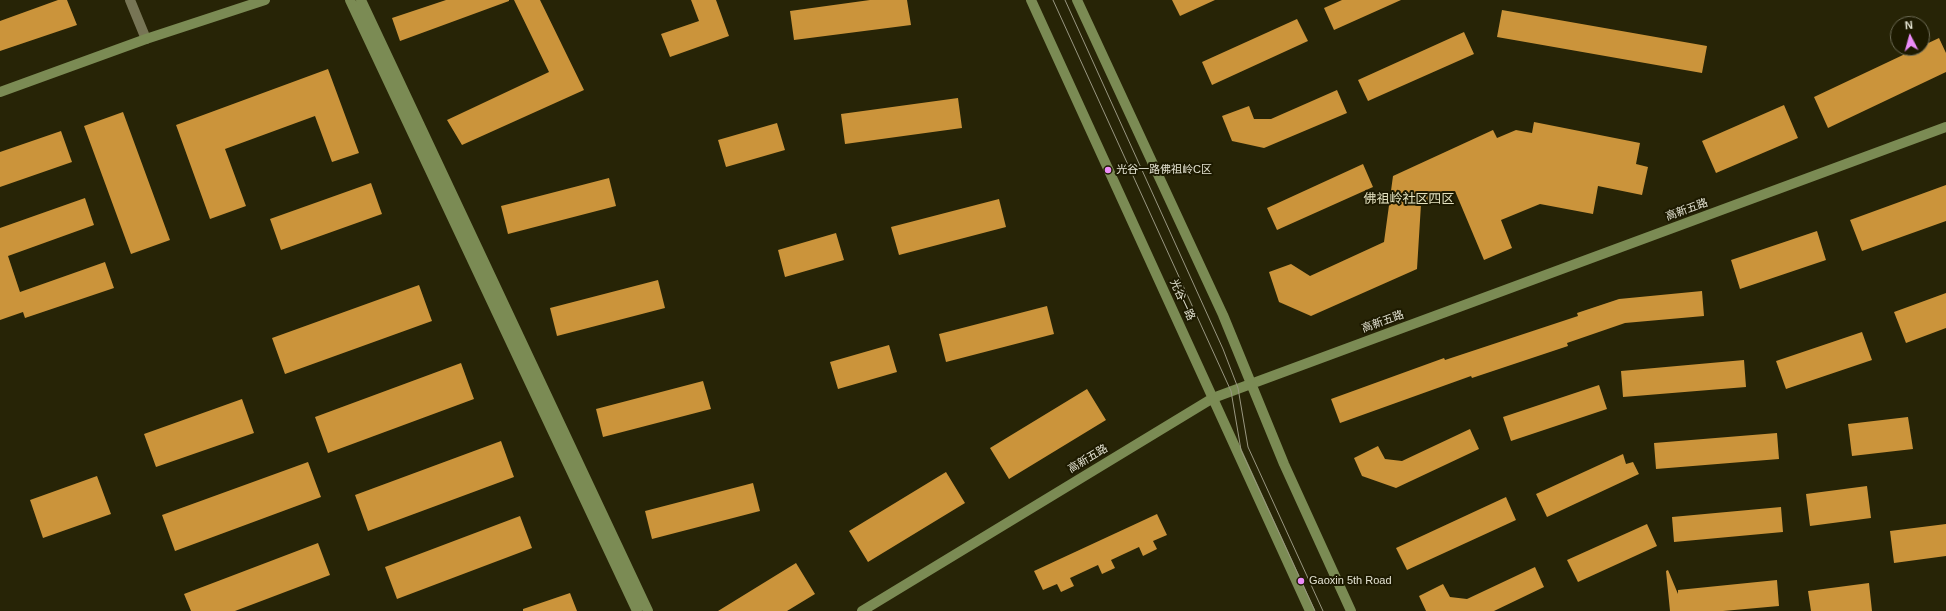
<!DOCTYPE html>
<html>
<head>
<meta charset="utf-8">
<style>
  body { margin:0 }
  #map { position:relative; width:1946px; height:611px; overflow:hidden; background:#272406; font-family:Helvetica,sans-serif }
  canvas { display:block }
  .north { position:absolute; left:1890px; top:16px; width:40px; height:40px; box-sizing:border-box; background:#1d1a00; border:1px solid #6c6a54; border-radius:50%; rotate:354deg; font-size:11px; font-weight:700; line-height:16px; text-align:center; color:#e3e2d1 }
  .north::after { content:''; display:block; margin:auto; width:14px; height:18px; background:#ed8cf9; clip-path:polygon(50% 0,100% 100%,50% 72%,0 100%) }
</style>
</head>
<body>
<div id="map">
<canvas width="1946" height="611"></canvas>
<div class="north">N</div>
</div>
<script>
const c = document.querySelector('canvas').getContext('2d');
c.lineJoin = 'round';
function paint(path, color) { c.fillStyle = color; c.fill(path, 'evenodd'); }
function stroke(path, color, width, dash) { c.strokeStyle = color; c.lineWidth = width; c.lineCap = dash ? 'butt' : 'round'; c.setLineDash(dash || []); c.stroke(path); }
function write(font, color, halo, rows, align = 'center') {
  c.font = font + ' Helvetica,"Noto Sans SC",sans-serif'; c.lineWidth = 4; c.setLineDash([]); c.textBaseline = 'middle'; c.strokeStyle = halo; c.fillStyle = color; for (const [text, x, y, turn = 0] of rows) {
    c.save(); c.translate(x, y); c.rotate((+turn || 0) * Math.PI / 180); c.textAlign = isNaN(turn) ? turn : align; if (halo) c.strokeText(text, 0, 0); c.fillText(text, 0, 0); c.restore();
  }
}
paint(new Path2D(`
  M58 0H67L77 25 0 51V21Z
  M446 0H509V1L400 41 392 18Z
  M514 0H540L584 90 462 145 447 120 549 72Z
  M691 0H716L729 36 670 57 661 34 699 21Z
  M870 0H907L911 25 794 40 790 11Z
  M1172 0H1215L1180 16Z
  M1342 0H1401L1334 30 1324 8Z
  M1502 10 1707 46 1702 73 1497 37Z
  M1297 19 1308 41 1212 85 1202 62Z
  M1464 32 1474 54 1368 101 1358 80Z
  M1939 38 1946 53V72L1828 128 1814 97Z
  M328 69 359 153 332 162 315 116 225 149 246 206 210 219 176 125Z
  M1337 90 1347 113 1264 148 1232 141 1222 116 1249 106 1254 119H1271Z
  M958 98 962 128 845 144 841 114Z
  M1784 105 1798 138 1716 173 1702 141Z
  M123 112 170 240 131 254 84 126Z
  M1534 122 1640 143 1636 164 1648 167 1642 195 1598 186 1593 214 1540 204 1501 220 1512 248 1484 260 1455 191 1421 204 1417 269 1311 316 1279 302 1269 272 1291 264 1310 276 1384 242 1393 176 1493 130 1497 138 1516 130 1532 133Z
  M777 123 785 150 726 167 718 140Z
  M61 131 72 162 0 187V152Z
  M1363 164 1373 187 1277 230 1267 208Z
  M609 178 616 206 508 234 501 206Z
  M371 183 382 214 281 250 270 219Z
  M1946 185V221L1862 251 1850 220Z
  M85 198 94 225 8 256 20 292 105 262 114 288 25 318 23 312 0 320V228Z
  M999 199 1006 227 899 255 891 227Z
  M1817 231 1826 260 1740 289 1731 260Z
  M836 233 844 260 785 277 778 250Z
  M658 280 665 308 557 336 550 308Z
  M419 285 432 321 285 374 272 338Z
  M1702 291 1704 316 1625 323 1567 343 1568 346 1472 378 1471 376 1340 423 1331 399 1444 358 1445 360 1578 316 1577 313 1619 299Z
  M1946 293V328L1906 343 1894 312Z
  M1047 306 1054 334 946 362 939 334Z
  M1862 332 1872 360 1786 389 1776 361Z
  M889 345 897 372 838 389 830 362Z
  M1744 360 1746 387 1623 397 1621 371Z
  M461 363 474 399 328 453 315 417Z
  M703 381 711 409 603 437 596 409Z
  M1599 385 1607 409 1511 441 1503 417Z
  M1087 389 1106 420 1009 479 990 448Z
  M242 399 254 433 156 467 144 434Z
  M1908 417 1913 449 1852 456 1848 424Z
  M1470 429 1479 449 1396 488 1362 476 1354 458 1378 446 1385 459 1402 461Z
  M1777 433 1779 459 1656 469 1654 443Z
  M501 441 514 477 368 531 355 495Z
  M1623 454 1626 464 1633 462 1639 474 1547 517 1536 494Z
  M308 462 321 497 175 551 162 515Z
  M946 472 965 503 868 562 849 531Z
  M97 476 111 514 43 538 30 500Z
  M753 483 760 511 652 539 645 511Z
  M1867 486 1871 518 1810 526 1806 494Z
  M1506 497 1516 520 1407 570 1396 548Z
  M1781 507 1783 532 1674 542 1672 517Z
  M1157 514 1167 535 1153 541 1157 549 1143 556 1139 547 1111 560 1115 568 1102 574 1098 565 1070 578 1074 586 1061 592 1057 584 1043 590 1034 571Z
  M520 516 532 548 397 599 385 567Z
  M1647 524 1657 546 1578 582 1567 560Z
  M1946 524V556L1894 563 1890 531Z
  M318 543 330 575 235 611H191L184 594Z
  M796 563 815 594 787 611H718Z
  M1535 567 1544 587 1494 611H1426L1419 596 1443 584 1450 597 1467 599Z
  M1668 570 1678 594V590L1777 580 1779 606 1723 611H1670L1666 571Z
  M1869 583 1872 611H1811L1808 591Z
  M570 593 577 611H523V609Z`), '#cb943b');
stroke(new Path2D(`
  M130 0 146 39`), '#777555', 10);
stroke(new Path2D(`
  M350 0 637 611
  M361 0 648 611
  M1031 0 1310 611
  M1077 0 1223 315 1284 464 1351 611
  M0 92 146 39 265 0
  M862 611 1213 398 1946 127`), '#7b8b54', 10);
stroke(new Path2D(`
  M1053 0 1231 391 1241 450 1315 611
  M1065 0 1223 349 1238 388 1248 447 1323 611`), '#999781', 1);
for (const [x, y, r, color] of [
  [1108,170,4,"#ed8cf9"],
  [1301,581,4,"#ed8cf9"]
]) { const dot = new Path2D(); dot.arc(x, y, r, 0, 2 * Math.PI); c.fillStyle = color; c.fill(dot); stroke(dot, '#1d1a00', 1.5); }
write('11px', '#e3e2d1', '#1d1a00', [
  ["光谷一路佛祖岭C区",1116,170],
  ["Gaoxin 5th Road",1309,581]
], 'left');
write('11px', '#e3e2d1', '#1d1a00', [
  ["高新五路",1687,210,-20],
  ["光谷一路",1182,300,65],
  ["高新五路",1383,322,-20],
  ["高新五路",1088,459,-31]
]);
write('13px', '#e5e3c0', '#1d1a00', [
  ["佛祖岭社区四区",1409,199]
]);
</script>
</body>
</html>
